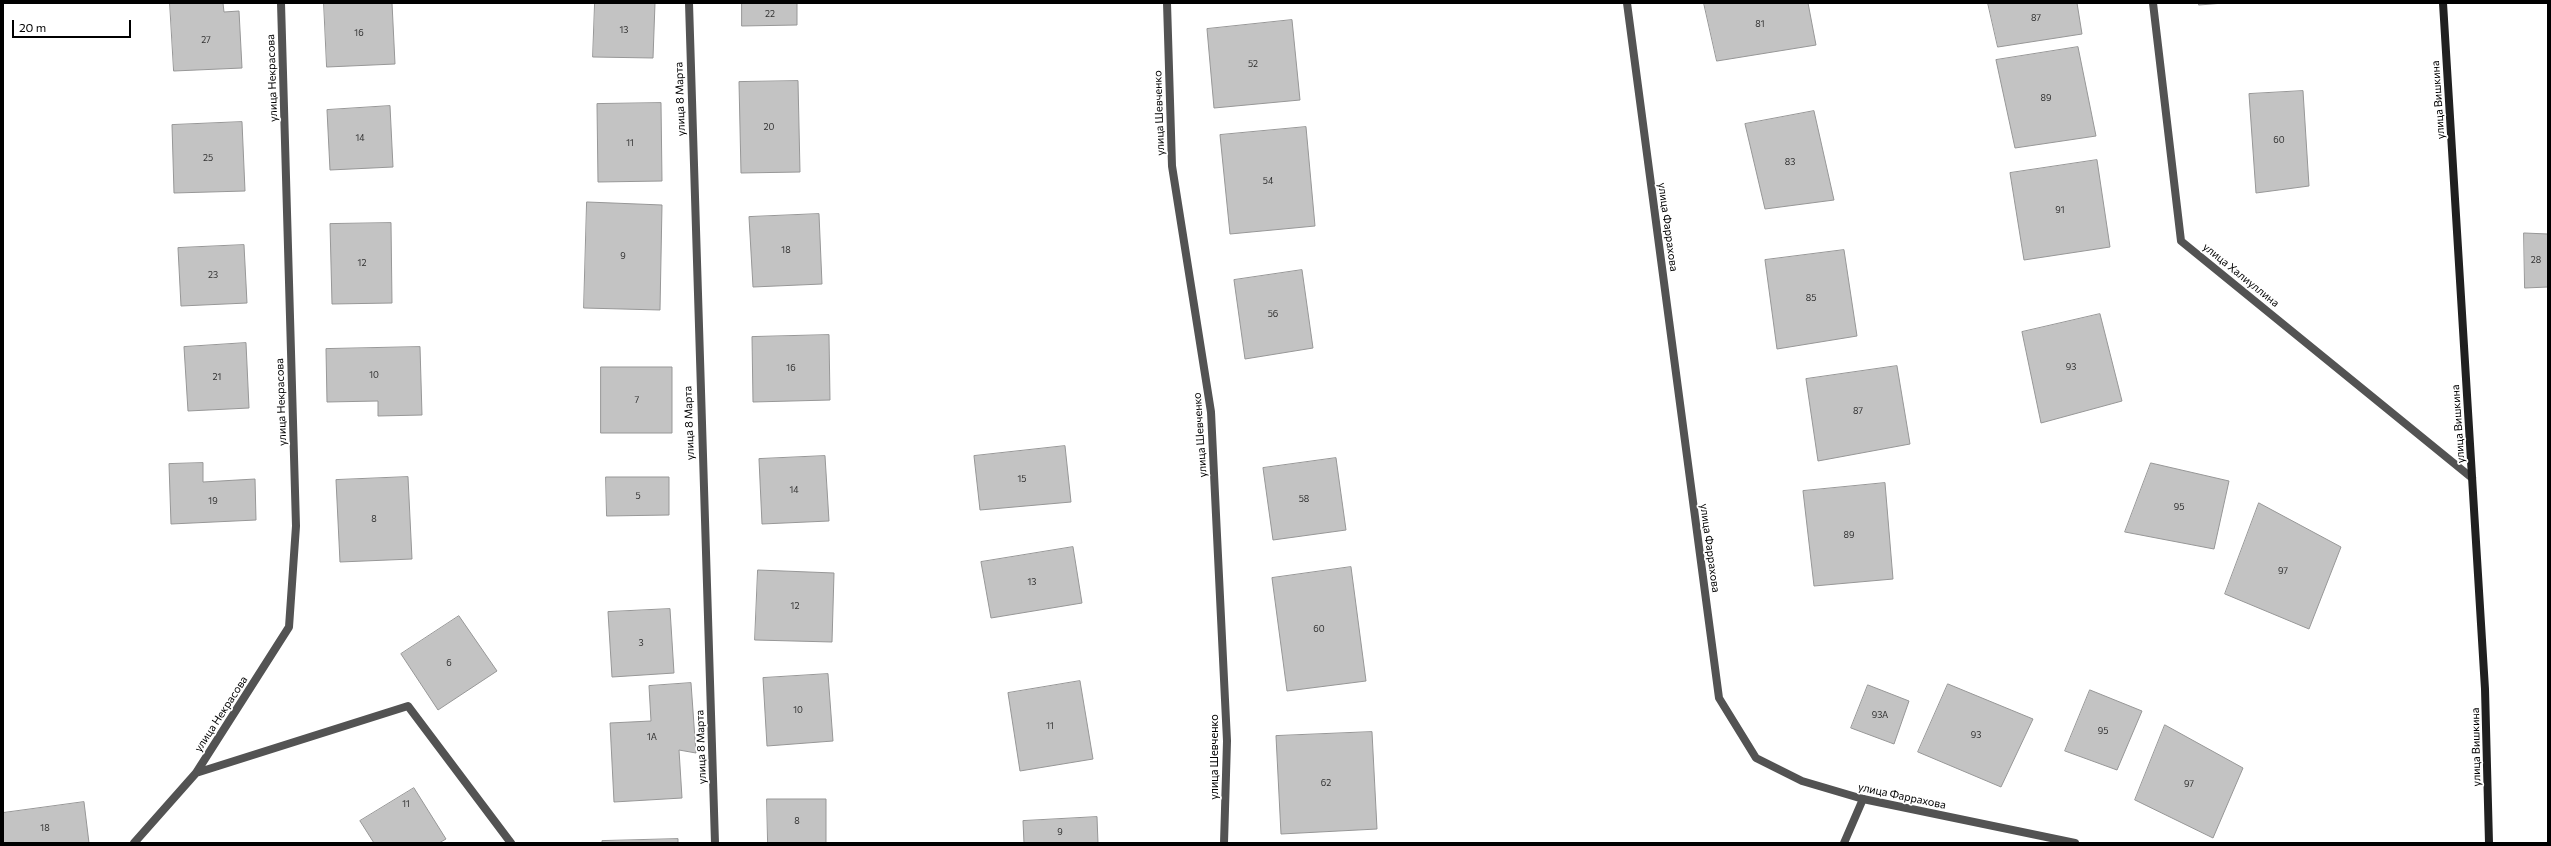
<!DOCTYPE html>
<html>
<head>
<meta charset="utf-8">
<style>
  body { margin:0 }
  #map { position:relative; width:2551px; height:846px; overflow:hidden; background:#fff; font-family:Commissioner,sans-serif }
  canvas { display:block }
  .frame { position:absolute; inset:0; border:4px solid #000; pointer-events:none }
  .scale { position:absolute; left:12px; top:20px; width:119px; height:18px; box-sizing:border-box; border:2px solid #000; border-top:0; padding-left:5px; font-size:12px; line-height:14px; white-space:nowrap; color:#000; -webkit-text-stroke:3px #fff; paint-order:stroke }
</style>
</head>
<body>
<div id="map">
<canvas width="2551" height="846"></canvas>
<div class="frame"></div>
<div class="scale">20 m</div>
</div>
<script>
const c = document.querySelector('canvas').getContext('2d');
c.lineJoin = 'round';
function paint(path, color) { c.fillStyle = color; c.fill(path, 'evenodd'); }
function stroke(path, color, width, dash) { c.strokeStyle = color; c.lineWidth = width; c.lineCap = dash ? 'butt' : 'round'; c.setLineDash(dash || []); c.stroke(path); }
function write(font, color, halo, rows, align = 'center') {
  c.font = font + ' Commissioner,sans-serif'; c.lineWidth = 3.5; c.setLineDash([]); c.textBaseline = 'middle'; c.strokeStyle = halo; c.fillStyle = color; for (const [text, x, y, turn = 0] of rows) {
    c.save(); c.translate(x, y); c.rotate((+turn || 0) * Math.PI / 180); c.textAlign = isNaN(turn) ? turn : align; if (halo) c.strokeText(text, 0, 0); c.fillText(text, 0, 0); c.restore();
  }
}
const building = new Path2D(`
  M170 3H223L224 12 239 11 242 68 174 71Z
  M324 3H392L395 64 327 67Z
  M595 3H655L653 58 593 57Z
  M742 3H797V25L742 26Z
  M1704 3H1808L1816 45 1717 61Z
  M1988 3H2077L2082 34 1998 47Z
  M2199 3H2224L2199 5Z
  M1292 20 1300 100 1214 108 1207 29Z
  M2078 47 2096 136 2015 148 1996 60Z
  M798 81 800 172 741 173 739 82Z
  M2303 91 2309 186 2256 193 2249 94Z
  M661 103 662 181 598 182 597 104Z
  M390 106 393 167 330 170 327 110Z
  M1814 111 1834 200 1765 209 1745 124Z
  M242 122 245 191 174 193 172 125Z
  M1306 127 1315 226 1230 234 1220 135Z
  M2097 160 2110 247 2024 260 2010 173Z
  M587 202 662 205 660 310 584 308Z
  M819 214 822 284 753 287 749 217Z
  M391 223 392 303 332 304 330 224Z
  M2524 233 2548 234V287L2525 288Z
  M244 245 247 303 181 306 178 248Z
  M1844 250 1857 336 1777 349 1765 260Z
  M1302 270 1313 348 1245 359 1234 280Z
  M2100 314 2122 401 2041 423 2022 332Z
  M829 335 830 400 753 402 752 337Z
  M246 343 249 408 188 411 184 347Z
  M420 347 422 415 378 416V401L327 402 326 349Z
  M1897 366 1910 444 1818 461 1806 379Z
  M601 367H672V433H601Z
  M1065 446 1071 502 980 510 974 456Z
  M825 456 829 521 762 524 759 459Z
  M1336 458 1346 530 1273 540 1263 468Z
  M203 463V482L255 479 256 520 171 524 169 464Z
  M2151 463 2229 481 2214 549 2125 532Z
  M408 477 412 559 340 562 336 480Z
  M606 477H669V515L607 516Z
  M1885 483 1893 579 1814 586 1803 491Z
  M2259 503 2341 547 2309 629 2225 594Z
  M1073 547 1082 603 991 618 981 562Z
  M1351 567 1366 681 1287 691 1272 578Z
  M758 570 834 573 832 642 755 640Z
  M670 609 674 673 612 677 608 612Z
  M459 616 497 671 438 710 401 654Z
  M828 674 833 741 767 746 763 678Z
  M1080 681 1093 759 1020 771 1008 693Z
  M691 683 696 753 679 750 682 798 614 802 610 723 651 721 649 686Z
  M1948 684 2033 719 2001 787 1918 752Z
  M1868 685 1909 701 1894 744 1851 728Z
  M2090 690 2142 711 2117 770 2065 751Z
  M2165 725 2243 768 2213 838 2135 800Z
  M1372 732 1377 829 1281 834 1276 736Z
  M414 788 446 839 439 843H374L360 821Z
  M767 799H826V843H768Z
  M84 802 89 843H3V813Z
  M1097 817 1098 843H1024L1023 821Z
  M678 839V843H602V841Z`);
paint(building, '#c3c3c3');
stroke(building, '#979797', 1);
stroke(new Path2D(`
  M1844 843 1863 799`), '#535353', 8);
stroke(new Path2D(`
  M689 3 715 843
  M1167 3 1172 166 1211 412 1227 741 1224 843
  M1627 3 1719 698 1756 758 1802 781 1863 799 2075 843
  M2153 3 2181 241 2472 478
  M196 773 408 706 511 843
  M134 843 196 773 289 627 296 526 281 3`), '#535353', 8);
stroke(new Path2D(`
  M2443 3 2485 689 2489 843`), '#202020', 8);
write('9px', '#313131', null, [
  ["22",770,14],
  ["87",2036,18],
  ["81",1760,24],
  ["13",624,30],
  ["16",359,33],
  ["27",206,40],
  ["52",1253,64],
  ["89",2046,98],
  ["20",769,127],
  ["14",360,138],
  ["60",2279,140],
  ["11",630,143],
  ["25",208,158],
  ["83",1790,162],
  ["54",1268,181],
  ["91",2060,210],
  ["18",786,250],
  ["9",623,256],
  ["28",2536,260],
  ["12",362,263],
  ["23",213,275],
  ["85",1811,298],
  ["56",1273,314],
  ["93",2071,367],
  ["16",791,368],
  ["10",374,375],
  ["21",217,377],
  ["7",637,400],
  ["87",1858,411],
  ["15",1022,479],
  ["14",794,490],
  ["5",638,496],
  ["58",1304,499],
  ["19",213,501],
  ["95",2179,507],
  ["8",374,519],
  ["89",1849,535],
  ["97",2283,571],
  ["13",1032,582],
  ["12",795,606],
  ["60",1319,629],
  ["3",641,643],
  ["6",449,663],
  ["10",798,710],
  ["93А",1880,715],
  ["11",1050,726],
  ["95",2103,731],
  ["93",1976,735],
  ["1А",652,737],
  ["62",1326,783],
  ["97",2189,784],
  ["11",406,804],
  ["8",797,821],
  ["18",45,828],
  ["9",1060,832]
]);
write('11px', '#000', '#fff', [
  ["улица Некрасова",272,78,-92],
  ["улица 8 Марта",680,99,-92],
  ["улица Вишкина",2438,100,-94],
  ["улица Шевченко",1159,113,-92],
  ["улица Фаррахова",1668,227,82],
  ["улица Халиуллина",2241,275,39],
  ["улица Некрасова",281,402,-92],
  ["улица 8 Марта",689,423,-92],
  ["улица Вишкина",2458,424,-94],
  ["улица Шевченко",1200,435,-94],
  ["улица Фаррахова",1710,548,82],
  ["улица Некрасова",221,714,-57],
  ["улица 8 Марта",701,747,-92],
  ["улица Вишкина",2476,747,-91],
  ["улица Шевченко",1214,757,-90],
  ["улица Фаррахова",1902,796,12]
]);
</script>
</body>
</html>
